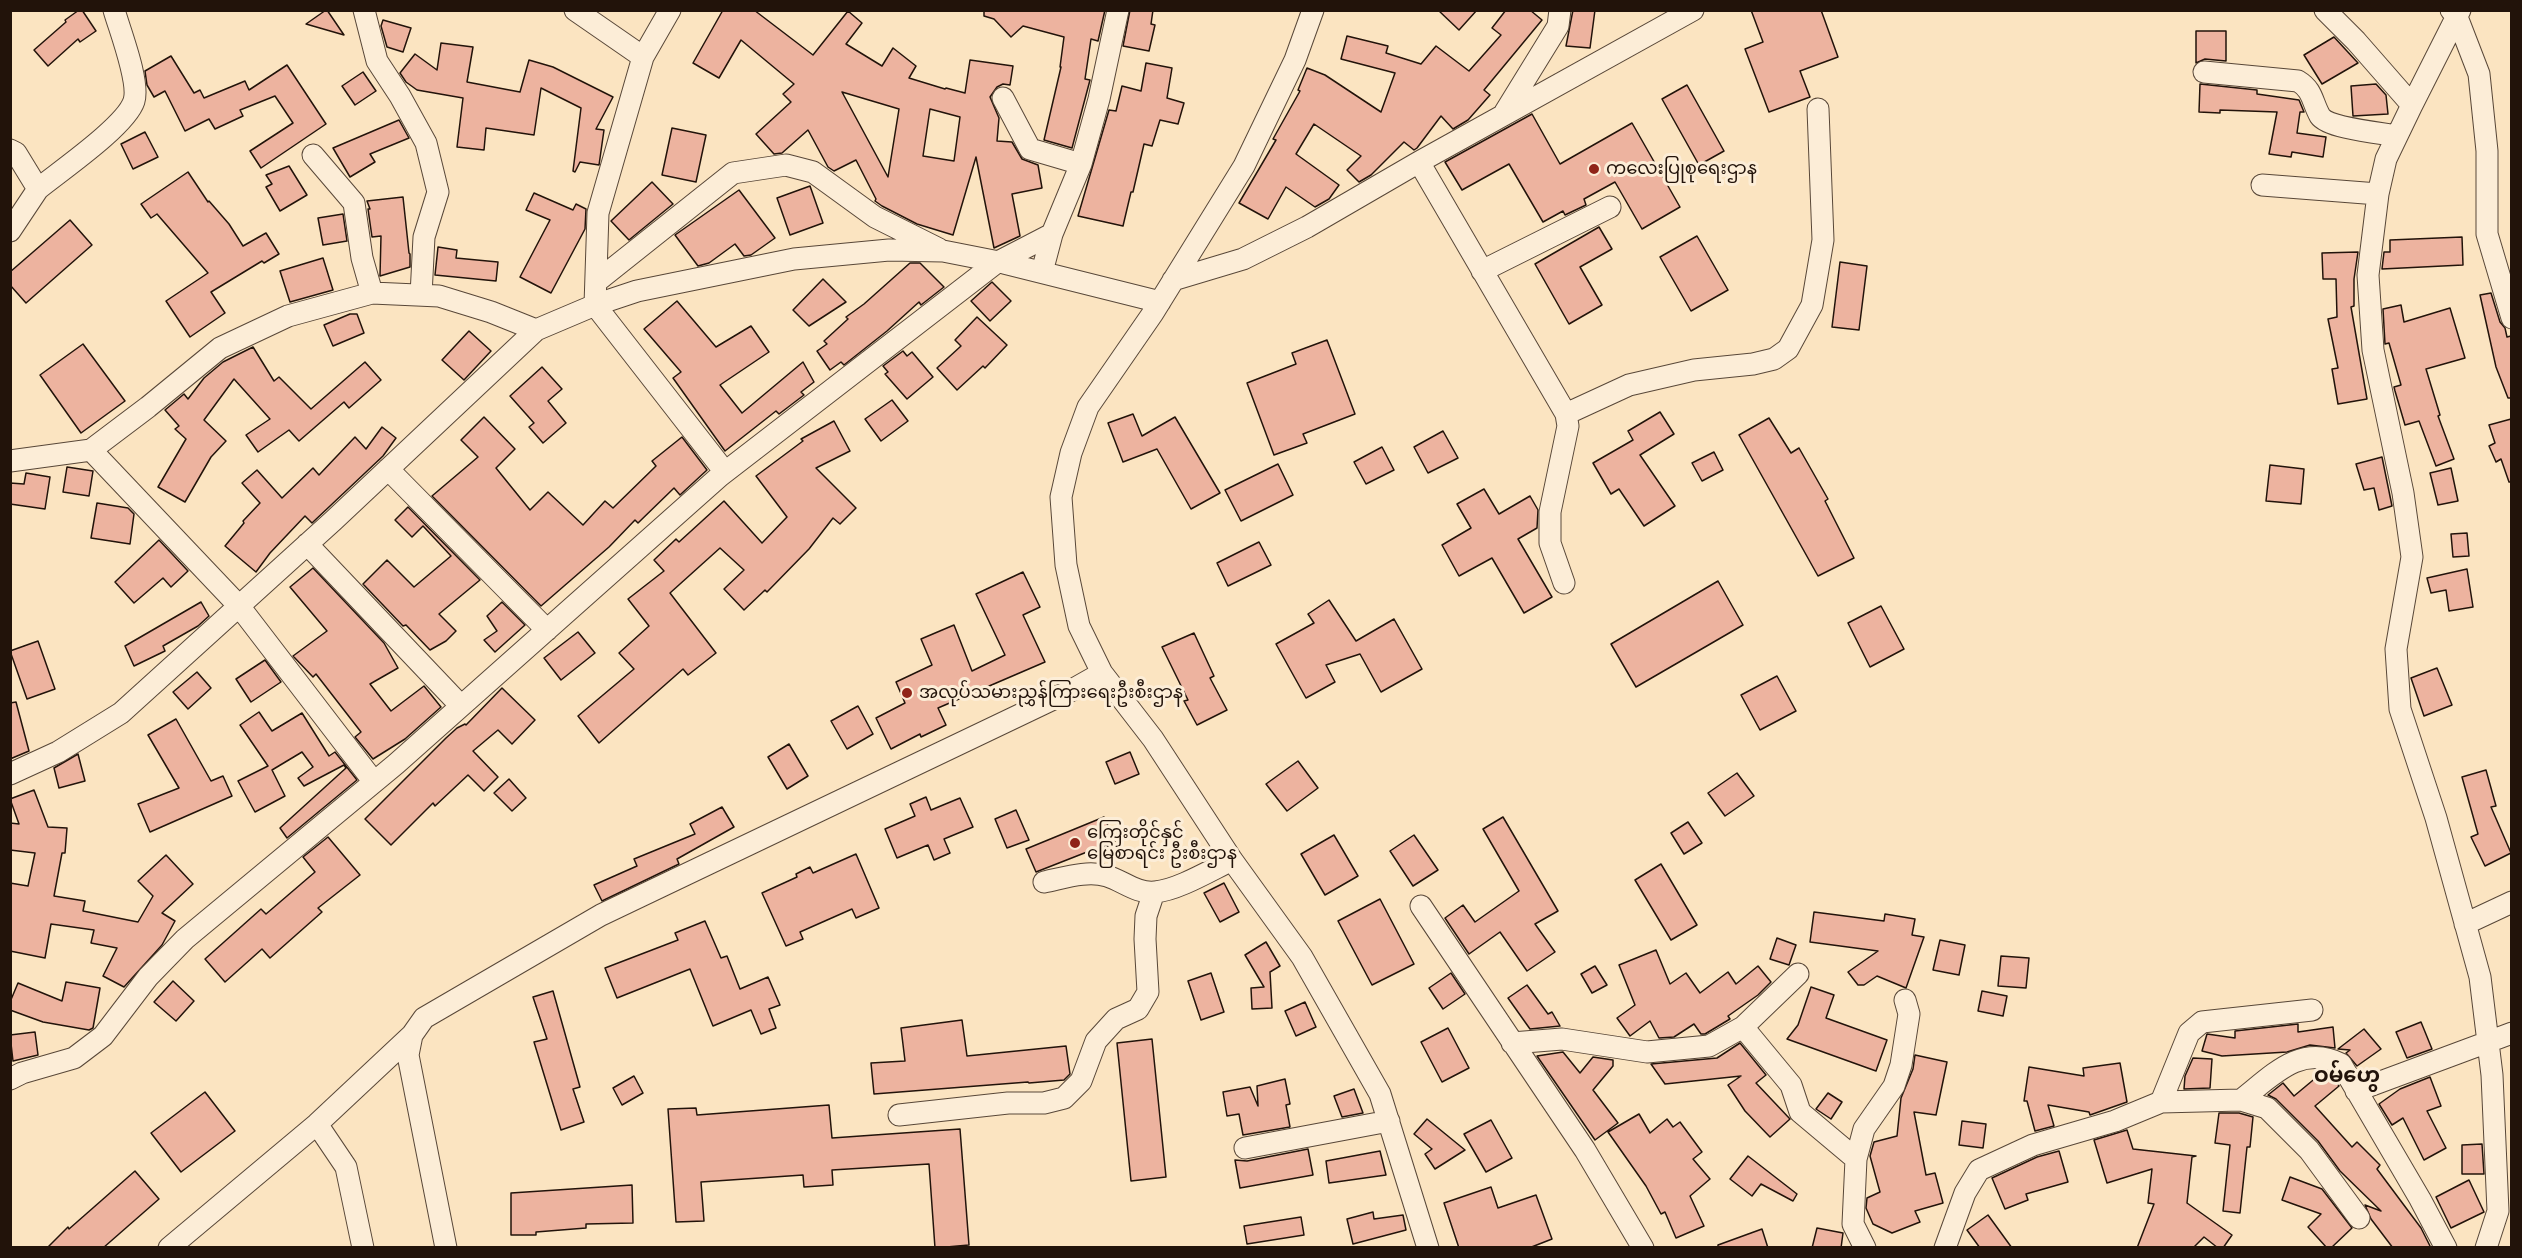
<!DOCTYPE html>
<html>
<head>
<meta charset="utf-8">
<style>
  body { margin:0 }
  #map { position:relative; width:2522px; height:1258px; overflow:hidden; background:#fbe4c1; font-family:"Old Standard TT",serif }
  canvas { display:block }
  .frame { position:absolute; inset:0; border:12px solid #22130a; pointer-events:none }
</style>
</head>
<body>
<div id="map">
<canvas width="2522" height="1258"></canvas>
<div class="frame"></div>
</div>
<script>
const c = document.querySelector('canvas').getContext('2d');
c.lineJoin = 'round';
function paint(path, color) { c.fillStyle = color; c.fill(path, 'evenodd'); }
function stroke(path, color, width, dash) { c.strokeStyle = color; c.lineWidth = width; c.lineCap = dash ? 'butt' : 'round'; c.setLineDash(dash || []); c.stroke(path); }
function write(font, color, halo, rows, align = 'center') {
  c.font = font + ' "Old Standard TT","Noto Sans Myanmar",serif'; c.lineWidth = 6; c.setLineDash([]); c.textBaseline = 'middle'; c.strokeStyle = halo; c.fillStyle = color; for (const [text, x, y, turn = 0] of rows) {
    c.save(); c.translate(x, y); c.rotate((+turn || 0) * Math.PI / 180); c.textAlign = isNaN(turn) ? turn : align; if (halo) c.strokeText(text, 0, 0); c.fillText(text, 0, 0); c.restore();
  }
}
const building = new Path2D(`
  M79 10H82L96 31 80 42 78 39 48 66 34 50 66 22 65 20Z
  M326 10H327L344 35 306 24Z
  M723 10H754L813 55 848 11 862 23 846 44 882 66 893 48 916 66 909 78 945 89 946 88 965 93 970 60 1013 66 1010 85 1003 84 997 87 990 97 999 118 997 141 1012 142 1022 159 1038 165 1042 188 1012 194 1020 236 994 248 976 157 953 235 917 224 882 206 875 201 876 199 856 160 834 171 828 167 808 130 782 153 774 154 756 134 791 102 783 94 794 84 741 40 719 78 693 63ZM842 92 899 109 888 177ZM930 109 960 117 954 161 923 156Z
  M984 10H1105L1098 41 1091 39 1085 79 1090 80 1072 148 1044 140 1061 67H1060L1064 37 1023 26 1011 37 994 19 984 16Z
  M1130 10H1153L1151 24 1155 25 1149 51 1123 46Z
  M1438 10H1477L1459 30Z
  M1506 10H1530L1542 20 1484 90 1490 95 1468 120 1453 129 1441 116 1417 148 1414 150 1404 142 1371 175 1359 182 1347 170 1361 156 1314 124 1296 154 1339 185 1329 199 1315 207 1286 187 1268 219 1239 203 1276 140 1273 139 1300 91 1298 90 1307 68 1325 75 1381 112 1395 73 1341 59 1347 36 1388 46 1386 53 1421 64 1436 46 1469 71 1501 35 1492 28Z
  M1573 10H1595L1590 48 1566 46Z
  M1751 10H1821L1838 57 1800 71 1810 97 1769 112 1745 49 1763 42Z
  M383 20 411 28 403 52 387 47 381 26Z
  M2196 31H2226V61L2205 59 2196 63Z
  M2334 37 2358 63 2322 84 2304 55Z
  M441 43 473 47 467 82 520 92 529 60 553 67 613 97 596 129 604 130 599 165 580 162 575 172 573 171 581 108 541 88 534 135 486 128 484 150 457 147 463 98 417 90 406 82 400 73 415 54 437 70Z
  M171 56 194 93 200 90 204 98 245 81 249 90 287 65 326 124 261 168 250 151 293 123 275 96 240 110 243 116 215 129 209 119 185 131 165 91 154 97 147 85 145 71Z
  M1146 63 1172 68 1167 98 1184 103 1178 124 1160 120 1152 146 1144 144 1133 192H1131L1123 226 1078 216 1109 110 1116 111 1122 86 1141 91Z
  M363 72 376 91 355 105 342 86Z
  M2200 84 2257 90V94L2299 100 2304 112H2300L2297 133 2326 137 2323 157 2292 152 2291 157 2269 154 2277 112 2220 110V113L2199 112Z
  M2376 84 2386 95 2388 114 2353 116 2351 86Z
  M1687 85 1724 151 1699 165 1662 99Z
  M1532 114 1560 164 1632 123 1680 207 1642 229 1615 182 1584 199 1586 205 1565 215 1563 211 1543 222 1509 164 1462 190 1445 162Z
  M399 120 409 138 370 154 375 162 350 177 333 148Z
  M672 128 706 135 696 182 662 175Z
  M145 132 158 157 133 169 121 144Z
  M289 166 307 195 280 211 266 187 272 184 266 175Z
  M188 172 208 202 209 201 229 224 243 246 266 233 279 254 264 263 262 261 211 292 225 313 190 337 166 301 208 273 157 214 151 218 141 204Z
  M652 182 673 204 629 240 611 221Z
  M810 186 823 223 790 235 777 198Z
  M739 190 775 238 751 255 744 256 735 244 709 263 698 266 675 235Z
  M534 193 573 210 576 204 586 209 585 229 551 293 520 277 550 220 526 210Z
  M403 197 409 253 410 254V267L380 276 381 236 372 237 368 209H370L367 201Z
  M343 214 347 241 323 245 318 218Z
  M70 220 92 245 26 303 10 285V272Z
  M1599 227 1612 249 1580 267 1602 305 1569 324 1535 264Z
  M1697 236 1728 290 1691 311 1660 257Z
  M2462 237 2463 265 2382 269 2384 252H2390V240Z
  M438 247 457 250 456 258 498 262 496 281 435 275Z
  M2358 252 2354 279V306L2351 307 2367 399 2338 404 2332 369 2338 368 2328 319 2337 317 2336 279H2323L2322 253Z
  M323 258 333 290 290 302 280 271Z
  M1840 262 1867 266 1859 330 1832 327Z
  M910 263H920L944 287 921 305 919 302 887 331 844 365 841 362 830 370 817 351 827 344 824 341 848 319 846 317 864 304Z
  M823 279 846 302 809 326 793 310Z
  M992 282 1011 301 990 321 971 301Z
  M2491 293 2500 322 2505 328 2507 337 2511 336V398H2508L2496 367 2480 295Z
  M677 301 716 347 751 326 769 352 720 385 742 413 803 362 814 382 801 392 804 395 779 414 776 411 725 451 673 378 681 372 644 329Z
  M2401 305 2404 322 2450 308 2465 358 2426 369 2440 415 2438 416 2454 459 2436 466 2419 421 2405 425 2395 391 2394 387 2401 385 2389 343 2385 344 2383 309Z
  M350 314H357L364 333 333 346 324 325Z
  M977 317 1007 345 985 368 983 366 957 390 937 368 961 346 955 340Z
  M469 331 491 351 464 380 442 360Z
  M1327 340 1355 414 1303 434 1307 443 1274 455 1247 383 1296 364 1292 353Z
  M83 344 125 401 81 433 40 375Z
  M253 347 274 381 279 377 311 409 365 362 381 380 349 408 344 402 299 441 289 430 258 452 246 435 270 419 234 379 204 420 226 441 211 457 185 502 158 487 186 439 175 429 179 426 165 410 184 394 188 399 204 378 223 362Z
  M903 351 907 356 912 352 933 377 907 399 885 374 888 372 883 366Z
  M542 367 562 389 548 401 566 423 543 443 529 427 534 423 510 396Z
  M892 400 908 421 881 441 865 419Z
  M1660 412 1674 434 1640 455 1675 506 1644 526 1619 489 1611 494 1593 463 1633 440 1628 431Z
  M1133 414 1142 436 1175 417 1220 493 1191 509 1157 449 1123 462 1108 423Z
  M484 417 515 449 496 468 530 510 548 492 583 525 605 501 613 508 656 466 652 461 682 437 707 470 680 495 674 488 638 523 635 520 609 547 541 606 432 496 478 457 461 440Z
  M1769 418 1791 453 1799 448 1828 499 1825 501 1854 558 1818 576 1739 435Z
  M2511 419V482H2509L2501 459 2496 462 2489 446 2495 443 2489 425Z
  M834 421 850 451 816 468 856 508 840 524 833 518 809 549 767 592 765 590 744 610 724 589 744 570 720 548 670 593 716 653 688 675 683 669 599 743 578 716 634 669 619 653 649 626 628 599 664 571 654 560 676 539 679 542 724 501 762 543 787 517 756 476 803 441 801 439Z
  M382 427 396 438 383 456 312 523 305 516 270 553 256 572 225 546 244 523 243 521 260 503 242 483 257 470 282 498 313 468 319 475 355 437 366 449Z
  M1443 431 1458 458 1428 473 1414 447Z
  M1382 447 1394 470 1366 484 1354 462Z
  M1714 452 1723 470 1702 481 1692 463Z
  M2382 457 2392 506 2379 510 2374 488 2364 490 2356 464Z
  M1278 464 1293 495 1241 521 1225 490Z
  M2270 465 2304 469 2301 504 2266 501Z
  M67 467 93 471 89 496 63 492Z
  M2451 468 2458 501 2438 505 2430 473Z
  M26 473 50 477 45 509 10 504V483L24 484Z
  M1484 489 1499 514 1530 496 1538 510 1537 528 1518 539 1552 597 1524 613 1492 558 1459 576 1442 545 1471 528 1457 504Z
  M97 503 128 508 134 514 130 544 91 538Z
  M408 507 480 580 439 614 456 631 446 641 430 650 406 625 403 626 363 584 387 560 414 587 451 556 423 526 412 537 395 520Z
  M2467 533 2469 556 2453 557 2451 534Z
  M159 540 188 571 171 587 163 578 134 603 115 582Z
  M1259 542 1271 565 1228 586 1217 563Z
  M313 568 384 643 398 668 370 684 391 711 424 686 441 707 405 739 373 759 355 737 361 732 316 674 313 677 293 656 327 631 290 587Z
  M2467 569 2473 607 2449 611 2446 590 2431 593 2427 578Z
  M1023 572 1040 607 1023 615 1045 662 938 708 946 725 921 737 920 734 891 749 876 718 905 703 896 682 932 665 921 639 954 625 972 671 1005 655 976 594Z
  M1718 581 1743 625 1636 687 1611 644Z
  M1329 600 1356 641 1394 619 1422 669 1381 692 1360 654 1326 665 1335 682 1306 698 1276 644 1314 623 1308 614Z
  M201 602 209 616 198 626 163 646 165 651 134 666 125 646Z
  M502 602 525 625 495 652 484 640 497 631 487 616Z
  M1881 606 1904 649 1870 667 1848 623Z
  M578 632 595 653 561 680 544 658Z
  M1194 633 1214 676 1210 678 1227 710 1197 725 1184 701 1188 700 1162 647Z
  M38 641 55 689 27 699 10 651Z
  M265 660 281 682 251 702 236 679Z
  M2437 668 2452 705 2424 716 2411 678Z
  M197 672 211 688 188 709 173 692Z
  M1777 676 1796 711 1760 730 1741 695Z
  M502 688 535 720 512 744 498 730 473 751 498 777 484 791 468 775 435 806 433 803 391 845 365 819 446 738 457 728 465 724 466 725Z
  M16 702 29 751 10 759V703Z
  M858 706 873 734 847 749 831 721Z
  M259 712 272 731 302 713 329 756 335 752 357 780 287 838 280 828 346 768 344 765 304 786 298 778 313 767 302 752 272 770 285 796 255 812 238 781 268 766 240 725Z
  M176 719 211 781 223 776 232 796 150 832 138 804 179 788 148 735Z
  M789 744 808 776 787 789 768 757Z
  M1130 752 1139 774 1115 784 1106 762Z
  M78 754 85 781 59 788 54 768Z
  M1298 761 1318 788 1287 811 1266 784Z
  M2486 770 2496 806 2491 807 2511 853 2485 866 2471 837 2478 834 2462 777Z
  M1737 773 1754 796 1725 816 1708 793Z
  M509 779 526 798 512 811 494 793Z
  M34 790 48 827 67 828 65 853H62L54 896 85 901 83 911 138 922 153 896 138 881 166 855 193 884 162 913 175 921 162 945 124 987 103 976 117 948 91 943 94 930 51 924 45 958 10 951V883L28 886 35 853 10 850V823L19 824 10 799Z
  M926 797 931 810 960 798 973 827 944 839 950 853 934 860 928 845 897 858 885 829 915 816 910 804Z
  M722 807 734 827 677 859 679 864 602 901 594 885 637 866 634 859 695 834 690 824Z
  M1016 810 1029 840 1007 848 995 819Z
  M1104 817 1115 841 1036 872 1026 849Z
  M1503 817 1558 911 1535 924 1555 952 1527 971 1500 932 1469 954 1445 918 1463 905 1475 922 1519 891 1483 829Z
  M1688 822 1702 843 1684 854 1671 833Z
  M1334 835 1358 876 1325 895 1301 854Z
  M1414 835 1438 870 1413 886 1390 851Z
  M328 837 360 875 318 908 322 912 270 958 262 949 225 982 205 959 261 909 266 914 315 872 303 857Z
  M856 854 879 908 856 918 852 909 800 932 803 939 786 946 762 893 797 877 796 874 810 867 813 873Z
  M1661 864 1697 925 1671 940 1635 880Z
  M1224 883 1239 912 1220 922 1204 893Z
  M1380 899 1414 964 1372 985 1338 921Z
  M1814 912 1884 921 1885 914 1915 919 1912 935 1924 937 1906 988 1877 976 1864 985H1858L1848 972 1878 951 1810 942Z
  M705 921 721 958 727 956 740 989 768 977 780 1005 769 1009 776 1028 761 1034 751 1010 713 1026 690 969 617 998 605 968 678 940 675 933Z
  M1777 938 1796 945 1789 965 1770 959Z
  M1940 940 1965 945 1959 975 1933 970Z
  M1266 942 1280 966 1270 972 1272 1008 1252 1009 1251 988 1264 987 1245 955Z
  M1656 950 1670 984 1686 973 1700 993 1728 972 1736 984 1758 966 1771 982 1758 995 1728 1016 1730 1019 1705 1034H1701L1694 1024 1674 1037 1659 1038 1650 1021 1630 1036 1617 1018 1635 1005 1619 965Z
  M2001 956 2029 958 2026 988 1998 986Z
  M1595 966 1607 985 1592 993 1581 974Z
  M1211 973 1224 1012 1201 1020 1188 981Z
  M1451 973 1465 994 1443 1009 1429 988Z
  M173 981 194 1001 176 1021 154 1002Z
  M66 982 100 988 93 1028 89 1030 43 1022 10 1010V1002L18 983 62 1001Z
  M1527 985 1548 1014 1552 1012 1560 1026 1530 1029 1508 998Z
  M1811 987 1834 995 1826 1018 1887 1040 1876 1071 1787 1039 1798 1025Z
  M553 991 580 1087 573 1089 584 1122 561 1130 534 1042 547 1039 533 997Z
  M1982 991 2007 996 2003 1016 1978 1011Z
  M1305 1002 1316 1027 1296 1036 1285 1011Z
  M962 1020 967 1056 1066 1046 1070 1074 1064 1080 1029 1083 1028 1082 874 1094 871 1063 905 1061 901 1028Z
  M2421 1022 2432 1049 2407 1058 2396 1032Z
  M2298 1024V1032L2333 1027 2335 1048 2310 1045 2287 1052 2222 1056 2202 1051 2207 1034 2235 1038V1031Z
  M1448 1028 1469 1068 1442 1082 1421 1042Z
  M2364 1029 2381 1049 2357 1066 2346 1053 2350 1050 2338 1049Z
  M35 1032 38 1055 13 1061 10 1035Z
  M1152 1039 1166 1177 1131 1181 1117 1043Z
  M1740 1043 1766 1075 1756 1083 1790 1119 1770 1137 1745 1111 1728 1085 1741 1076 1665 1084 1651 1064 1717 1058Z
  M1563 1052 1580 1073 1593 1057 1613 1060V1066L1593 1090 1618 1123 1595 1140 1537 1056Z
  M1915 1055 1947 1062 1936 1115 1914 1112 1926 1175 1935 1173 1943 1203 1915 1211 1920 1222 1892 1233 1873 1224 1866 1208 1867 1198 1880 1192 1870 1156 1874 1142 1897 1136 1901 1098 1913 1069Z
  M2193 1058 2212 1059 2210 1088 2184 1089 2185 1076Z
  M2120 1063 2127 1102 2090 1115 2089 1112 2048 1105 2054 1126 2035 1131 2027 1101H2024L2029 1067 2084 1076 2083 1068Z
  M2324 1071 2332 1074 2339 1086 2315 1106 2352 1147 2357 1142 2380 1165 2377 1169 2421 1228 2431 1248H2393L2371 1219 2365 1205 2381 1211 2340 1171 2318 1141 2276 1099 2268 1095 2283 1083 2294 1096Z
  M634 1076 643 1093 622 1105 613 1088Z
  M2430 1077 2441 1106 2427 1111 2446 1148 2424 1160 2403 1118 2392 1125 2379 1104 2400 1089Z
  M1285 1079 1290 1104 1286 1105 1290 1127 1243 1135 1239 1114 1227 1116 1223 1092 1250 1087 1258 1106 1257 1086Z
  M1354 1089 1363 1113 1342 1117 1334 1096Z
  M205 1092 235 1131 181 1172 151 1133Z
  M1828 1093 1842 1102 1831 1119 1816 1109Z
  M829 1105 832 1138 960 1129 969 1245 935 1248 929 1164 832 1170 833 1185 804 1187 803 1175 701 1182 704 1221 676 1222 668 1109 696 1108 697 1115Z
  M2219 1113H2239L2253 1117 2250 1147H2247L2240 1213 2223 1211 2230 1145 2215 1143Z
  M1639 1114 1650 1133 1667 1119 1673 1127 1680 1122 1702 1152 1693 1159 1710 1179 1690 1196 1704 1226 1676 1238 1665 1212 1661 1214 1646 1186 1608 1132Z
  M1427 1119 1465 1150 1435 1169 1425 1154 1432 1149 1414 1134Z
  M1491 1120 1512 1158 1486 1172 1464 1134Z
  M1962 1121 1986 1124 1983 1148 1959 1145Z
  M2127 1130 2133 1149 2196 1156 2192 1157 2187 1203 2232 1235 2223 1248H2218L2204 1237 2193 1248H2137L2154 1204 2148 1203 2152 1169 2107 1183 2094 1140Z
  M2482 1144 2484 1174H2462V1145Z
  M1308 1149 1313 1175 1240 1188 1235 1160 1247 1161Z
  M1380 1151 1386 1175 1329 1183 1326 1161Z
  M2059 1151 2068 1182 2026 1194 2028 1200 2005 1209 1992 1178 2037 1157Z
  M1748 1156 1797 1194 1793 1201 1761 1184 1752 1196 1730 1179Z
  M135 1171 159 1199 103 1248H47L68 1227 69 1229Z
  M2290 1177 2322 1189 2352 1228 2331 1248H2327L2308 1227 2321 1214 2282 1200Z
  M2469 1180 2484 1212 2451 1228 2436 1197Z
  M632 1185 633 1223 586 1224V1228L536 1232V1235H511V1193Z
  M1491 1187 1498 1208 1536 1195 1552 1239 1529 1248H1459L1444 1203Z
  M1373 1212 1374 1219 1403 1215 1406 1230 1353 1244 1347 1219Z
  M1988 1215 2012 1248H1980L1967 1230Z
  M1301 1217 1304 1235 1247 1244 1244 1226Z
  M1817 1228 1843 1233 1841 1248H1812Z
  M1762 1229 1768 1248H1718V1245Z`);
paint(building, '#edb39f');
stroke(building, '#22130a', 1.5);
const minor = new Path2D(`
  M364 10 377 61 400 96 426 143 438 192 424 237 421 295
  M575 10 643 57
  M670 10 643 57 598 213 595 305 725 472
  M1313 10 1295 60 1244 166 1153 313 1088 407 1071 453 1061 497 1066 565 1079 626 1102 673 1153 739 1232 860 1302 957 1380 1094 1428 1248
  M2325 10 2356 41 2412 105 2386 159 2378 194 2368 275 2373 350 2403 493 2412 557 2396 649 2400 709 2436 818 2480 977 2492 1075 2498 1211 2486 1248
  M2451 10 2457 17 2479 74 2487 151V234L2512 318
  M2204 72 2298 81C2313 90 2312 102 2320 116 2328 128 2381 133 2397 136
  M1003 98 1030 149 1081 164
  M2412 105 2460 10
  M1505 112 1558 26 1560 10
  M10 150 16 153 38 189 10 231
  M313 155 354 203 362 258 372 293
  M1419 162 1566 414 1568 426 1550 512V543L1564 583
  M2262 185 2378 194
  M38 189C60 171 126 126 134 101 140 82 120 31 114 10
  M1482 271 1610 207
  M1042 272 1052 234 1081 164 1099 99 1118 10
  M1173 280 1243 259 1307 227 1419 162 1693 10
  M596 282 733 173 786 165 813 172 875 217 939 249
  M1566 414 1629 385 1694 370 1753 364 1774 359 1788 349 1812 305 1823 240 1818 109
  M91 450 239 606 374 782
  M10 461 91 450 148 407 220 348 288 316 372 293 439 296 491 312 536 330
  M388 469 547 630
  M307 544 461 706
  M10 774 58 752 121 713 334 520 536 330 595 305 637 291 794 259 889 250 943 251 1004 263 1160 302
  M1044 882C1064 878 1087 870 1107 876 1123 881 1137 894 1155 892 1178 890 1211 870 1232 860
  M1421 906 1585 1150 1643 1248
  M2465 924 2512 902
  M1743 1027 1791 1085 1800 1112 1856 1159
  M412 1035 408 1055 446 1248
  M1512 1043 1562 1039 1647 1052 1709 1046 1743 1027 1798 974
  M10 1079 22 1073 74 1058 103 1036 148 977 185 939 396 764 720 476 996 263 1052 234
  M2356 1091 2512 1033
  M2241 1100C2271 1077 2300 1043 2341 1064L2420 1199 2446 1248
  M2161 1102 2189 1033 2202 1022 2312 1010
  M899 1115 1008 1103H1044L1064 1098 1081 1081 1096 1041 1116 1019 1138 1009 1148 992 1145 939 1146 916 1154 892
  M317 1124 346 1167 363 1248
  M1245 1148 1389 1121
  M169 1248 317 1124 412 1035 424 1018 601 915 1072 690 1102 673
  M1865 1248 1853 1224 1856 1159 1864 1129 1894 1086 1901 1065 1909 1014 1905 1000
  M1945 1248 1965 1193 1979 1170 2033 1145 2115 1121 2161 1102 2241 1100 2267 1108 2309 1150 2359 1218`);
stroke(minor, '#584738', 23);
stroke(minor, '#fcedd7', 21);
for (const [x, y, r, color] of [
  [1594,169,6,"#8f2418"],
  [907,693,6,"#8f2418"],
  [1075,843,6,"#8f2418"]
]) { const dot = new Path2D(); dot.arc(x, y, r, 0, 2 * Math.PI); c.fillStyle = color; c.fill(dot); stroke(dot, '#fcedd7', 2); }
write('18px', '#22130a', '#fcedd7', [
  ["ကလေးပြုစုရေးဌာန",1606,169],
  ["အလုပ်သမားညွှန်ကြားရေးဦးစီးဌာန",919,693],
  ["ကြေးတိုင်နှင့်",1087,833],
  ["မြေစာရင်း ဦးစီးဌာန",1087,854]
], 'left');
write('bold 21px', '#22130a', '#fcedd7', [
  ["ဝမ်ဟွေ",2347,1076]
]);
</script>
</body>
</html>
